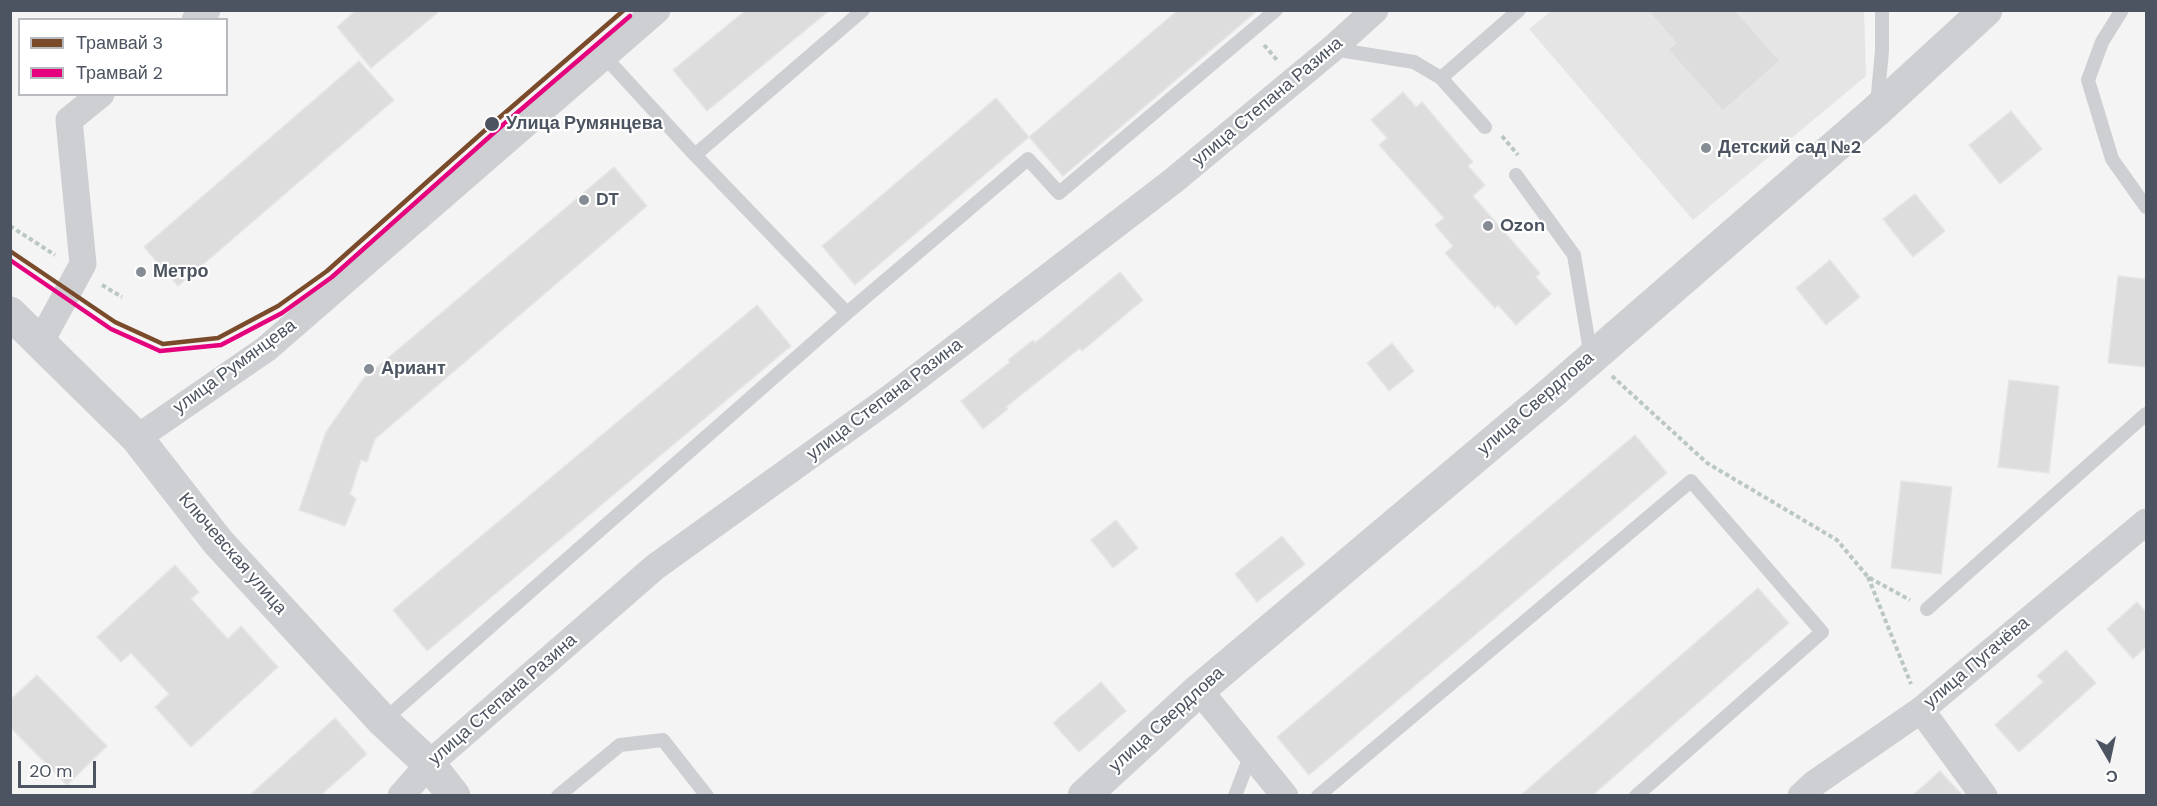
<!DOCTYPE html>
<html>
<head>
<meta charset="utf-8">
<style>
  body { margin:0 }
  #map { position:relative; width:2157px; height:806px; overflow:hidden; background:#f4f4f4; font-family:"DM Sans",sans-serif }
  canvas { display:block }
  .frame { position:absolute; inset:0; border:12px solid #4b5460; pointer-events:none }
  .legend { position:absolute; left:18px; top:18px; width:210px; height:78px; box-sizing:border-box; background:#fff; border:2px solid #b7bbbf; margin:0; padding:8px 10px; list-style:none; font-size:18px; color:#4b5460 }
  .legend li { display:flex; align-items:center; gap:12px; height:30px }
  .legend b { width:30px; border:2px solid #b7bbbf }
  .north { position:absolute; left:2079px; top:728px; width:60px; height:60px; -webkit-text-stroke:4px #fff; paint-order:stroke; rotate:171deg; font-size:16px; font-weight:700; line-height:24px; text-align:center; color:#4b5460 }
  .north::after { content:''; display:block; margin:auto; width:21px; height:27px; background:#4b5460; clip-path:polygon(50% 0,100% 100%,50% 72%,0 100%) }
  .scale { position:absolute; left:18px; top:761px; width:78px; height:27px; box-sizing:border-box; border:3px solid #4b5460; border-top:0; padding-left:8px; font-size:18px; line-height:21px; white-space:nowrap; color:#4b5460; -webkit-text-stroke:4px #fff; paint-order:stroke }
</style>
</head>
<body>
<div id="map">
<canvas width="2157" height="806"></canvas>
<div class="frame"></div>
<ul class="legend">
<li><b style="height:8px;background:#7a4b2a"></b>Трамвай 3</li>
<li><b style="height:8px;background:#e5007d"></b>Трамвай 2</li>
</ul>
<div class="north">С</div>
<div class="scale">20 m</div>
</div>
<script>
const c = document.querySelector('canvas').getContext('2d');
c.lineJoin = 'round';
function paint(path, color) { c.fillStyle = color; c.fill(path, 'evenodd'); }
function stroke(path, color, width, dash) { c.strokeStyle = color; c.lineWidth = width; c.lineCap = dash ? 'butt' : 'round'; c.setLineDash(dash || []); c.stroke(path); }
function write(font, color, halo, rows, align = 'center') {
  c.font = font + ' "DM Sans",sans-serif'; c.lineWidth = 4.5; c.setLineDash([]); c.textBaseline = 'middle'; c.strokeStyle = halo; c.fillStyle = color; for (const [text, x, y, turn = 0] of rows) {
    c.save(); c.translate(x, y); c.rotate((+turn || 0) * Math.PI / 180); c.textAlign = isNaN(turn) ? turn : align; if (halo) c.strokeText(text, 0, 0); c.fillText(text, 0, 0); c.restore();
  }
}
paint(new Path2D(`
  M1551 11H1864L1866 76 1693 220 1529 29Z`), '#e6e5e6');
const building = new Path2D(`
  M356 10H441L371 68 337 27Z
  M746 10H830L707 111 673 70Z
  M1178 10H1258L1063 176 1029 137Z
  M1647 10H1735L1780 61 1723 111 1668 50 1676 43Z
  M359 61 394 100 178 286 144 247Z
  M1403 92 1416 107 1422 102 1473 162 1468 166 1485 185 1473 196 1540 273 1536 277 1551 294 1516 325 1498 305 1495 308 1445 253 1453 246 1435 225 1444 218 1379 145 1387 138 1371 120Z
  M996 98 1029 137 855 285 822 246Z
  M2011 111 2042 149 2000 184 1969 145Z
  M614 167 647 206 375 439 367 462 361 460 350 494 356 499 345 526 299 510 326 432 363 379Z
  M1915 194 1945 231 1913 257 1883 219Z
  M1830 260 1860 297 1826 325 1796 288Z
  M1120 272 1143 300 1082 351 1080 348 1006 407 1008 409 983 429 961 401 1010 362 1008 360 1033 340 1035 343Z
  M2118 276 2146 279V367L2108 363Z
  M757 305 791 346 427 651 393 610Z
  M1392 343 1414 371 1389 391 1367 363Z
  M2009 380 2059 386 2049 473 1998 467Z
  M1635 435 1667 473 1309 775 1277 737Z
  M1901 481 1952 487 1941 574 1891 568Z
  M1116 520 1138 548 1113 568 1091 540Z
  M1282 536 1305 564 1257 602 1235 574Z
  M175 565 199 592 191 599 228 639 241 626 278 667 191 747 155 707 169 694 131 653 121 662 97 637Z
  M1758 588 1789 623 1593 795H1521Z
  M2137 602 2146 612V647L2133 659 2107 629Z
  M2066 650 2096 683 2019 752 1995 725 2043 682 2037 676Z
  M37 675 107 746 67 785 10 727V700Z
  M1101 682 1126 711 1079 752 1053 723Z
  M335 718 367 754 321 795H250Z
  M1940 771 1962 795H1913Z`);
paint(building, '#ddddde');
stroke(building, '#e5e6e7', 1.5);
stroke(new Path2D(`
  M1264 45 1277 60
  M1502 136 1518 155
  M10 226 55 255
  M102 285 122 297
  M1612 376 1707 463 1837 540 1868 577 1910 600
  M1868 577 1911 684`), '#bbc7c4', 4, [4.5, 3]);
stroke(new Path2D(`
  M2122 10 2102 42 2088 80 2112 159 2146 207
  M1333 49 1414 62 1441 78 1519 10
  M604 56 695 155 863 10
  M1441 78 1485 127
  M1877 104 1882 51V10
  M695 155 847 313 1028 159 1059 193 1276 10
  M1516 175 1574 255 1591 357
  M1927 609 2146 414
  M383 721 847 313
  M558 796 620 745 663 740 707 796
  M1235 796 1251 754
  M1318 796 1691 481 1822 632 1636 796`), '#cdcfd2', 14);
stroke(new Path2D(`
  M195 20 207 10
  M41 341 83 264 69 120 101 94
  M137 438 266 349 657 10
  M1199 690 1285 796
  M1921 710 1984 796
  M401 796 429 764 655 567 890 398 1173 181 1332 49 1375 10
  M1801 796 1815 783 1921 710 2146 522`), '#cdcfd2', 27);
stroke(new Path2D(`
  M10 313 137 438 218 542 383 721 429 764 454 796
  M1084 796 1199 690 1556 389 1876 111 1986 10`), '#cdcfd2', 33);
stroke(new Path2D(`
  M10 251 115 322 163 344 218 338 278 306 327 271 492 124 624 10`), '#7a4b2a', 4.5);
stroke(new Path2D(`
  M10 260 111 329 160 351 221 345 282 313 332 277 497 130 630 16`), '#e5007d', 4.5);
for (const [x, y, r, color] of [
  [492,124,8,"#4b5460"],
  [1706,148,6,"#868c94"],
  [584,200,6,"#868c94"],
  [1488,226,6,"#868c94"],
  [141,272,6,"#868c94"],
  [369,369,6,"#868c94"]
]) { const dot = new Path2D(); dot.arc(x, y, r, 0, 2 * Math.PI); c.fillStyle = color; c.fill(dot); stroke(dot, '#fff', 2); }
write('18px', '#4b5460', '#fff', [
  ["улица Степана Разина",1268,102,-40],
  ["улица Румянцева",235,367,-36],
  ["улица Степана Разина",885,400,-37],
  ["улица Свердлова",1536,404,-41],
  ["Ключевская улица",232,554,49],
  ["улица Пугачёва",1977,663,-40],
  ["улица Степана Разина",503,700,-41],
  ["улица Свердлова",1167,720,-42]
]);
write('bold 18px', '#4b5460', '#fff', [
  ["Улица Румянцева",506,124]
], 'left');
write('bold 18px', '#4b5460', '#fff', [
  ["Детский сад №2",1718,148],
  ["DT",596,200],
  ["Ozon",1500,226],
  ["Метро",153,272],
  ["Ариант",381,369]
], 'left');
</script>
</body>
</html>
